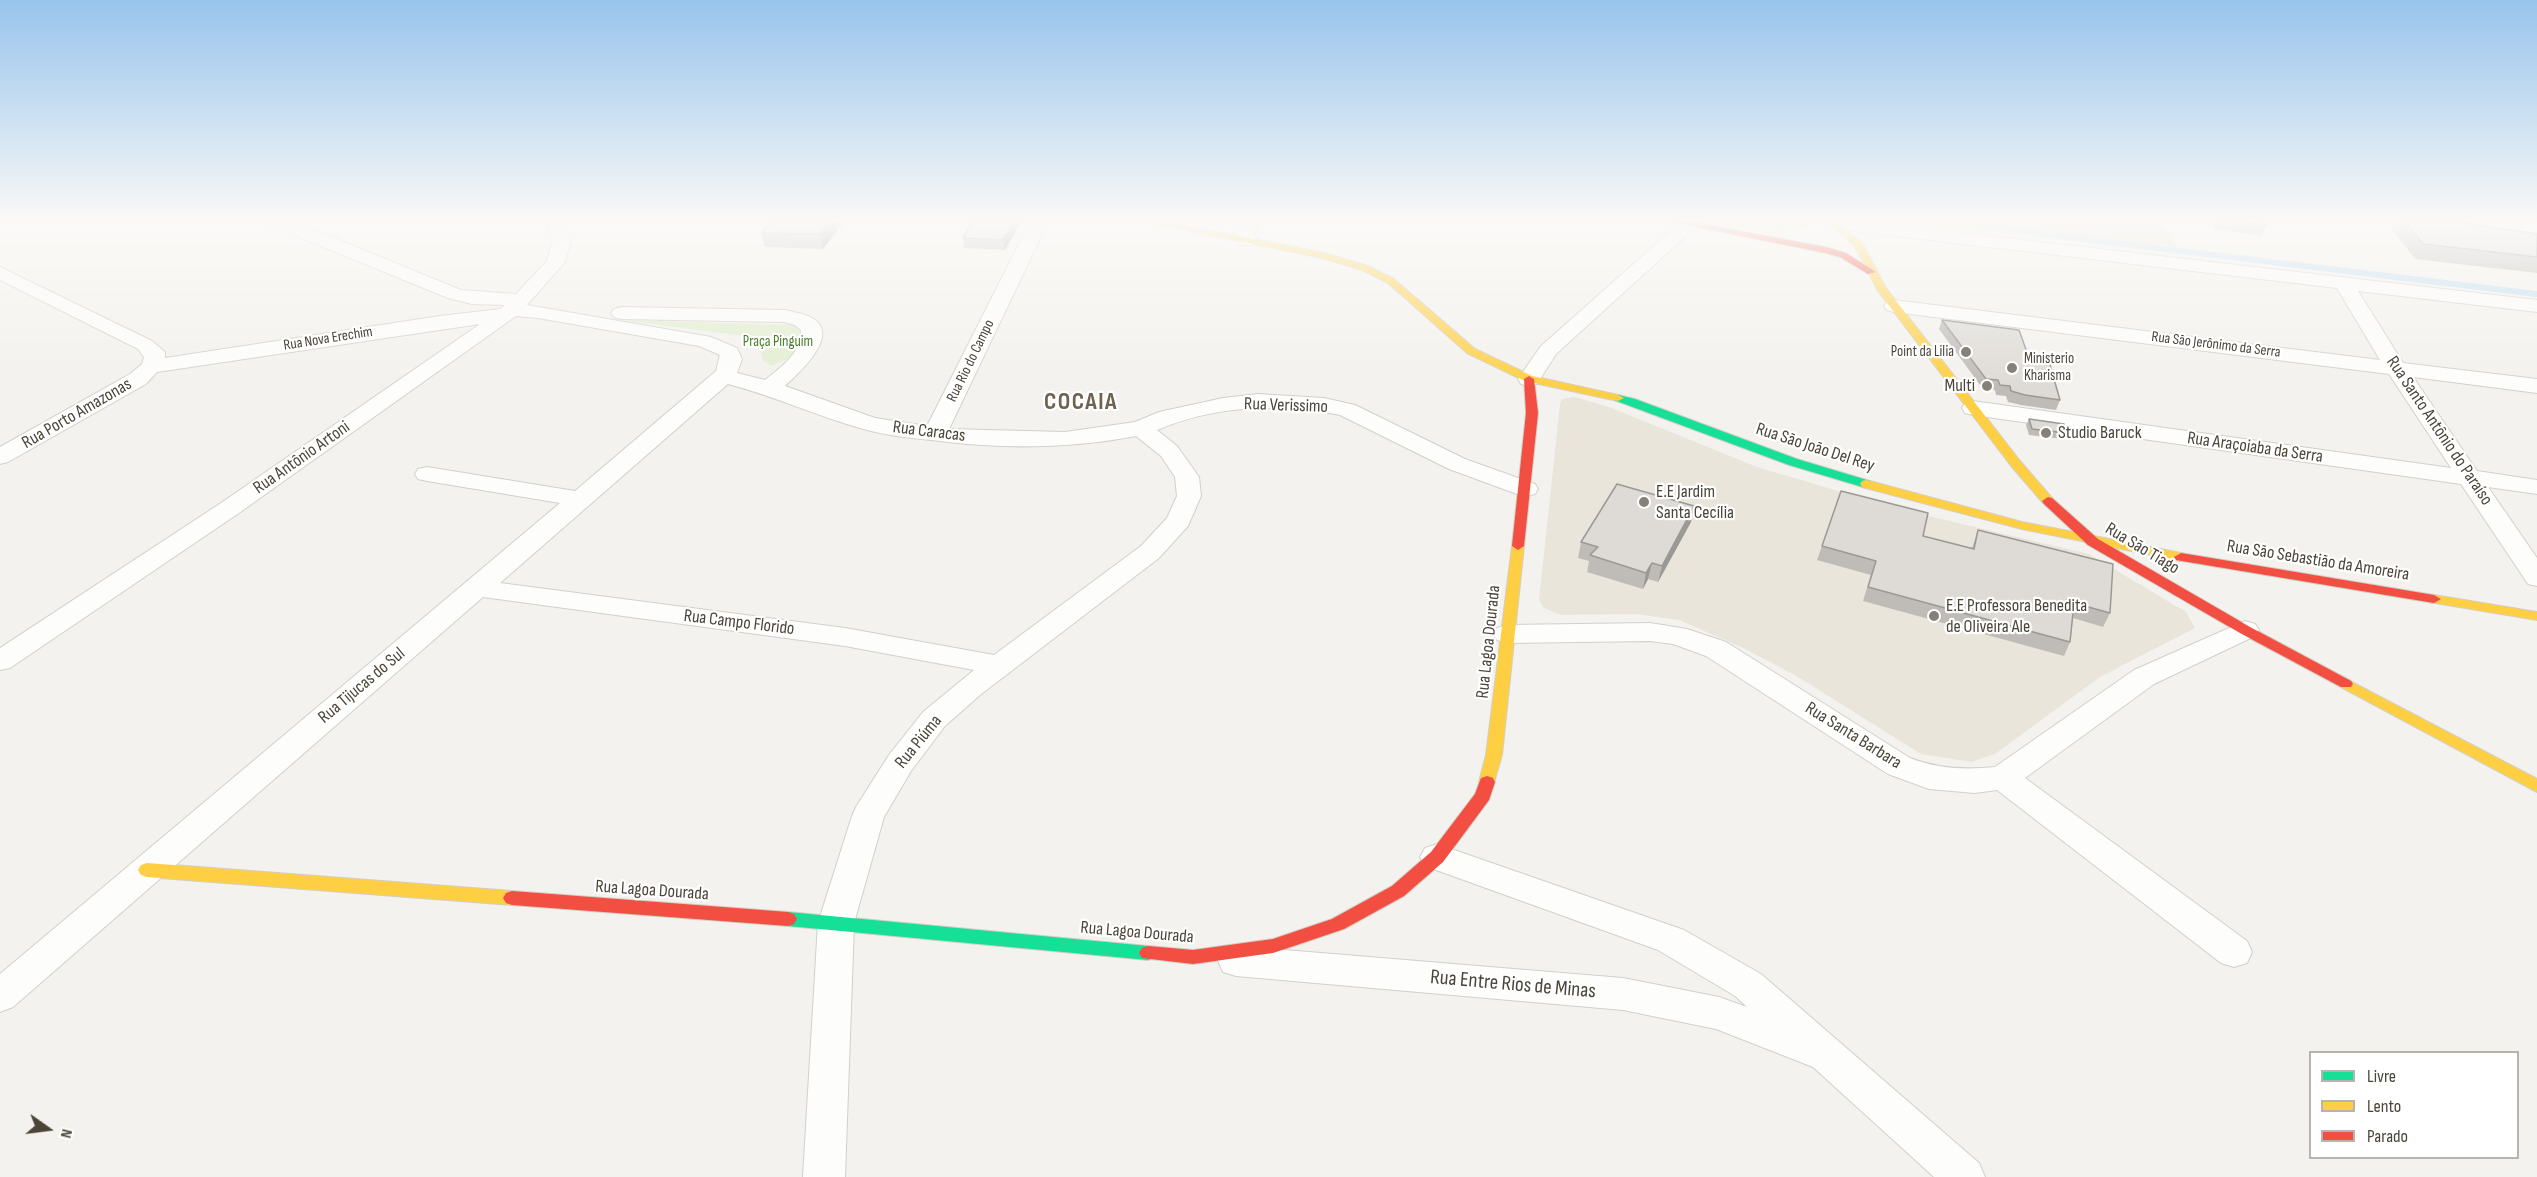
<!DOCTYPE html>
<html>
<head>
<meta charset="utf-8">
<style>
  body { margin:0 }
  #map { position:relative; width:2537px; height:1177px; overflow:hidden; background:#f4f2ee; font-family:"Sofia Sans Condensed",sans-serif }
  canvas { display:block }
  .legend { position:absolute; left:2309px; top:1051px; width:210px; height:108px; box-sizing:border-box; background:#fff; border:2px solid #b7b4b0; margin:0; padding:8px 10px; list-style:none; font-size:18px; color:#4b4439 }
  .legend li { display:flex; align-items:center; gap:12px; height:30px }
  .legend b { width:30px; border:2px solid #b7b4b0 }
  .north { position:absolute; left:18px; top:1099px; width:60px; height:60px; -webkit-text-stroke:4px #fff; paint-order:stroke; rotate:104deg; font-size:16px; font-weight:700; line-height:24px; text-align:center; color:#4b4439 }
  .north::after { content:''; display:block; margin:auto; width:21px; height:27px; background:#4b4439; clip-path:polygon(50% 0,100% 100%,50% 72%,0 100%) }
</style>
</head>
<body>
<div id="map">
<canvas width="2537" height="1177"></canvas>
<ul class="legend">
<li><b style="height:8px;background:#16e098"></b>Livre</li>
<li><b style="height:8px;background:#ffcf43"></b>Lento</li>
<li><b style="height:8px;background:#f24e42"></b>Parado</li>
</ul>
<div class="north">N</div>
</div>
<script>
const c = document.querySelector('canvas').getContext('2d');
c.lineJoin = 'round';
function paint(path, color) { c.fillStyle = color; c.fill(path, 'evenodd'); }
function stroke(path, color, width, dash) { c.strokeStyle = color; c.lineWidth = width; c.lineCap = dash ? 'butt' : 'round'; c.setLineDash(dash || []); c.stroke(path); }
function write(font, color, halo, rows, align = 'center') {
  c.font = font + ' "Sofia Sans Condensed",sans-serif'; c.lineWidth = 4.5; c.setLineDash([]); c.textBaseline = 'middle'; c.strokeStyle = halo; c.fillStyle = color; for (const [text, x, y, turn = 0] of rows) {
    c.save(); c.translate(x, y); c.rotate((+turn || 0) * Math.PI / 180); c.textAlign = isNaN(turn) ? turn : align; if (halo) c.strokeText(text, 0, 0); c.fillText(text, 0, 0); c.restore();
  }
}
paint(new Path2D(`
  M2013 222H2162L2177 247 2016 228Z
  M1574 397 1609 407 1757 467 1903 510 2089 554 2186 612 2195 628 2100 677 1995 754 1971 762 1921 754 1795 675 1741 647 1679 620 1636 614 1561 615 1544 608 1539 600 1560 404 1562 399Z`), '#eae5da');
paint(new Path2D(`
  M1713 222H1811C1793 242 1736 227 1713 222Z
  M1889 222H2001L2010 235Z
  M620 320 801 325V347L786 360 771 366 763 361 760 347 744 336Z`), '#e1eecf');
stroke(new Path2D(`
  M1975 222 2033 233 2537 294`), '#c0ddf1', 6);
const street = new Path2D(`
  M269 222H295L461 290 516 294 547 261 553 239 546 222H564L571 239 565 262 527 305 711 337 737 348 742 359 737 373 765 380C780 368 803 352 801 330L795 325 784 322 621 319 614 317 611 313 614 309 621 307 785 310C792 312 801 313 808 316 845 332 800 372 785 386L875 418 927 426 1030 222H1048L949 429 1065 432 1135 422 1159 412 1223 398 1258 394 1324 398 1355 405 1465 459 1535 484 1538 489 1535 494 1526 496 1517 494 1449 469 1340 415C1281 402 1213 406 1157 430L1177 446 1199 477 1201 496 1188 526 1159 558 980 695 945 726 911 771 884 817 854 923 845 1177H803L818 923 852 816 856 807 889 755 923 712 974 670 845 646 483 597 13 1007 0 1012V974L560 503 427 481 418 479 415 474 418 469 427 467 575 491 716 371 720 355 699 346 538 318 516 316 239 513 10 668 0 670V648L221 503 480 324 157 372 146 384 8 462 0 464V447L130 374 142 364 144 357 138 349 0 280V267L152 341 165 352V358L440 316 500 309 505 305 472 304 448 298 272 226ZM728 384C774 396 817 416 863 429 885 435 908 438 931 440 999 449 1069 449 1136 436L1161 456 1175 477 1177 496 1167 518 1141 546 994 655 845 628 500 583Z
  M1244 222H1264L1254 233 1256 241 1253 245H1241L1236 232Z
  M1681 222H1695L1697 226 1556 354 1537 384 1529 386 1521 384 1518 379 1541 346Z
  M1828 222H1869L2537 300V312L2358 291 2403 363 2537 379V393L2413 377 2477 471 2537 480V494L2488 487 2537 558V586L2528 584 2461 484 1973 415 1965 413 1962 408 1965 403 1973 401 2451 468 2389 374 1894 312 1887 310 1884 306 1887 302 1894 300 2380 360 2337 288 1836 229 1830 228Z
  M2245 621 2255 624 2259 630 2255 636 2154 684 2025 778 2247 941 2252 952 2247 963 2234 967 2221 963 1997 790 1975 793 1929 789 1888 774 1706 656 1673 644 1650 641 1507 643 1497 640 1493 634 1497 628 1507 625 1650 623 1687 629 1726 642 1910 758C1938 769 1966 770 1995 767L2134 670Z
  M1437 844 1684 930 1761 974 1979 1163 1985 1177H1934L1813 1067 1716 1029 1623 1010 1236 976 1223 972 1218 961 1223 950 1236 946 1623 978 1719 997 1747 1007 1735 996 1658 950 1425 866 1420 857 1425 848Z`);
const fast = new Path2D(`
  M1618 395 1635 399 1797 459 1870 481 1872 484 1866 488 1789 465 1614 400V396Z
  M788 912 1148 946 1154 948 1157 953 1154 958 1148 960 788 926 782 924 779 919 782 914Z`);
const slow = new Path2D(`
  M1147 222H1167L1324 253 1368 266 1394 279 1475 349 1532 376 1618 395 1624 398 1618 401 1525 381 1467 353 1388 283 1362 270 1322 258Z
  M1829 222H1839L1862 243 1886 288 2020 461 2052 498 2054 501 2052 504H2044L2012 467 1878 291 1855 246Z
  M1866 480 2022 522 2181 553 2188 557 2181 561 2022 529 1862 487 1860 484 1862 481Z
  M1518 542 1524 546 1502 755 1493 786 1487 788 1481 786 1479 782 1486 755 1512 546Z
  M2434 595 2537 612V620L2429 602 2427 599 2429 596Z
  M2346 679 2537 779V792L2341 687 2339 684 2341 681Z
  M147 863 512 891 518 893 521 898 518 903 512 905 147 877 141 875 138 870 141 865Z`);
const jam = new Path2D(`
  M1672 222H1693L1826 247 1846 253 1876 272 1868 274 1840 257 1825 253Z
  M1529 376 1534 379 1538 413 1524 546 1518 550 1512 546 1526 413 1524 379Z
  M2048 497 2052 498 2098 539 2250 627 2351 681 2353 684 2351 687H2341L2240 633 2088 545 2044 504 2042 501Z
  M2181 553 2434 595 2441 599 2434 603 2176 560 2174 557Z
  M1487 776 1493 778 1495 782 1489 800 1443 862 1404 896 1344 929 1273 953 1193 964 1142 958 1139 953 1142 948 1148 946 1193 950 1273 939 1332 919 1392 886 1431 852 1475 794 1481 778Z
  M512 891 788 912 794 914 797 919 794 924 788 926 512 905 506 903 503 898 506 893Z`);
stroke(street, '#d2d0cb', 2);
stroke(fast, '#d3cfc5', 2);
stroke(slow, '#d3cfc5', 2);
stroke(jam, '#d3cfc5', 2);
paint(street, '#fdfdfc');
paint(fast, '#16e098');
paint(slow, '#ffcf43');
paint(jam, '#f24e42');
paint(new Path2D(`
  M844 222 823 249 765 247 761 233Z
  M1021 222 1005 250 964 248 963 238Z
  M2212 222H2265L2266 226 2262 236 2215 229Z
  M2395 222H2457L2537 234V273L2415 259 2391 228Z
  M1942 320 2028 355 2060 400 2056 410 2021 405 2008 402 2006 396 1996 395 1995 390 1983 389 1939 329Z
  M2029 419 2067 433 2064 439 2029 435 2026 425Z
  M1691 522 1658 582 1648 579 1643 589 1587 572 1589 561 1578 558 1581 542Z
  M1978 530 2110 613 2103 627 2073 618 2070 642 2064 656 1863 601 1871 575 1817 560 1822 546 1923 536 1972 548Z`), '#bfbcb8');
paint(new Path2D(`
  M830 222H844L823 249 820 234Z
  M1014 222H1021L1005 250 1003 240Z
  M1694 506 1691 522 1658 582 1662 566Z
  M1652 563 1648 579 1643 589 1646 573Z`), '#9b9996');
const building = new Path2D(`
  M770 222H830L820 234 761 233Z
  M972 222H1014L1003 240 963 238Z
  M2241 222H2265L2266 226Z
  M2406 222H2457L2537 234V257L2423 244Z
  M1942 320 2019 330 2028 355 2048 358 2060 400 2025 395 2011 391 2010 386 2000 385 1998 380 1986 379Z
  M2029 419 2064 424 2067 433 2032 429Z
  M1617 484 1694 506 1662 566 1652 563 1646 573 1590 555 1598 547 1581 542Z
  M1841 491 1928 513 1923 536 1974 549 1978 530 2113 564 2110 613 2074 603 2070 642 1868 587 1876 561 1822 546Z`);
paint(building, '#dedbd6');
stroke(building, '#9b9996', 1.5);
const sky = c.createLinearGradient(0, 0, 0, 387);
sky.addColorStop(0, '#98c4ec');
sky.addColorStop(0.57, '#faf9f7');
sky.addColorStop(1, '#faf9f700');
c.fillStyle = sky;
c.fillRect(0, 0, 2537, 387);
for (const [x, y, r, color] of [
  [1966,352,6,"#868178"],
  [2012,368,6,"#868178"],
  [1987,386,6,"#868178"],
  [2046,433,6,"#868178"],
  [1644,502,6,"#868178"],
  [1934,616,6,"#868178"]
]) { const dot = new Path2D(); dot.arc(x, y, r, 0, 2 * Math.PI); c.fillStyle = color; c.fill(dot); stroke(dot, '#fff', 2); }
write('15px', '#4b4439', '#fff', [
  ["Rua Nova Erechim",328,339,-9],
  ["Rua São Jerônimo da Serra",2216,345,7],
  ["Rua Rio do Campo",971,361,-64]
]);
write('15px', '#4a7f2a', '#fff', [
  ["Praça Pinguim",778,342]
]);
write('15px', '#4b4439', '#fff', [
  ["Point da Lilia",1954,352],
  ["Ministerio",2024,359,"left"],
  ["Kharisma",2024,376,"left"]
], 'right');
write('18px', '#4b4439', '#fff', [
  ["Multi",1975,386,"right"],
  ["Studio Baruck",2058,433],
  ["E.E Jardim",1656,492],
  ["Santa Cecília",1656,513],
  ["E.E Professora Benedita",1946,606],
  ["de Oliveira Ale",1946,627]
], 'left');
write('18px', '#4b4439', '#fff', [
  ["Rua Verissimo",1286,406,2],
  ["Rua Porto Amazonas",77,414,-30],
  ["Rua Santo Antônio do Paraíso",2439,431,56],
  ["Rua Caracas",929,432,7],
  ["Rua São João Del Rey",1815,448,18],
  ["Rua Araçoiaba da Serra",2255,448,8],
  ["Rua Antônio Artoni",302,458,-35],
  ["Rua São Tiago",2142,549,31],
  ["Rua São Sebastião da Amoreira",2318,561,9],
  ["Rua Campo Florido",739,623,7],
  ["Rua Lagoa Dourada",1489,642,-84],
  ["Rua Tijucas do Sul",362,686,-40],
  ["Rua Santa Barbara",1853,736,32],
  ["Rua Piúma",919,742,-51],
  ["Rua Lagoa Dourada",652,891,4],
  ["Rua Lagoa Dourada",1137,933,5]
]);
write('21px', '#4b4439', '#fff', [
  ["Rua Entre Rios de Minas",1513,985,5]
]);
c.letterSpacing = '1.5px';
write('bold 24px', '#6e6250', '#fff', [
  ["COCAIA",1081,403]
]);
c.letterSpacing = '0px';
</script>
</body>
</html>
